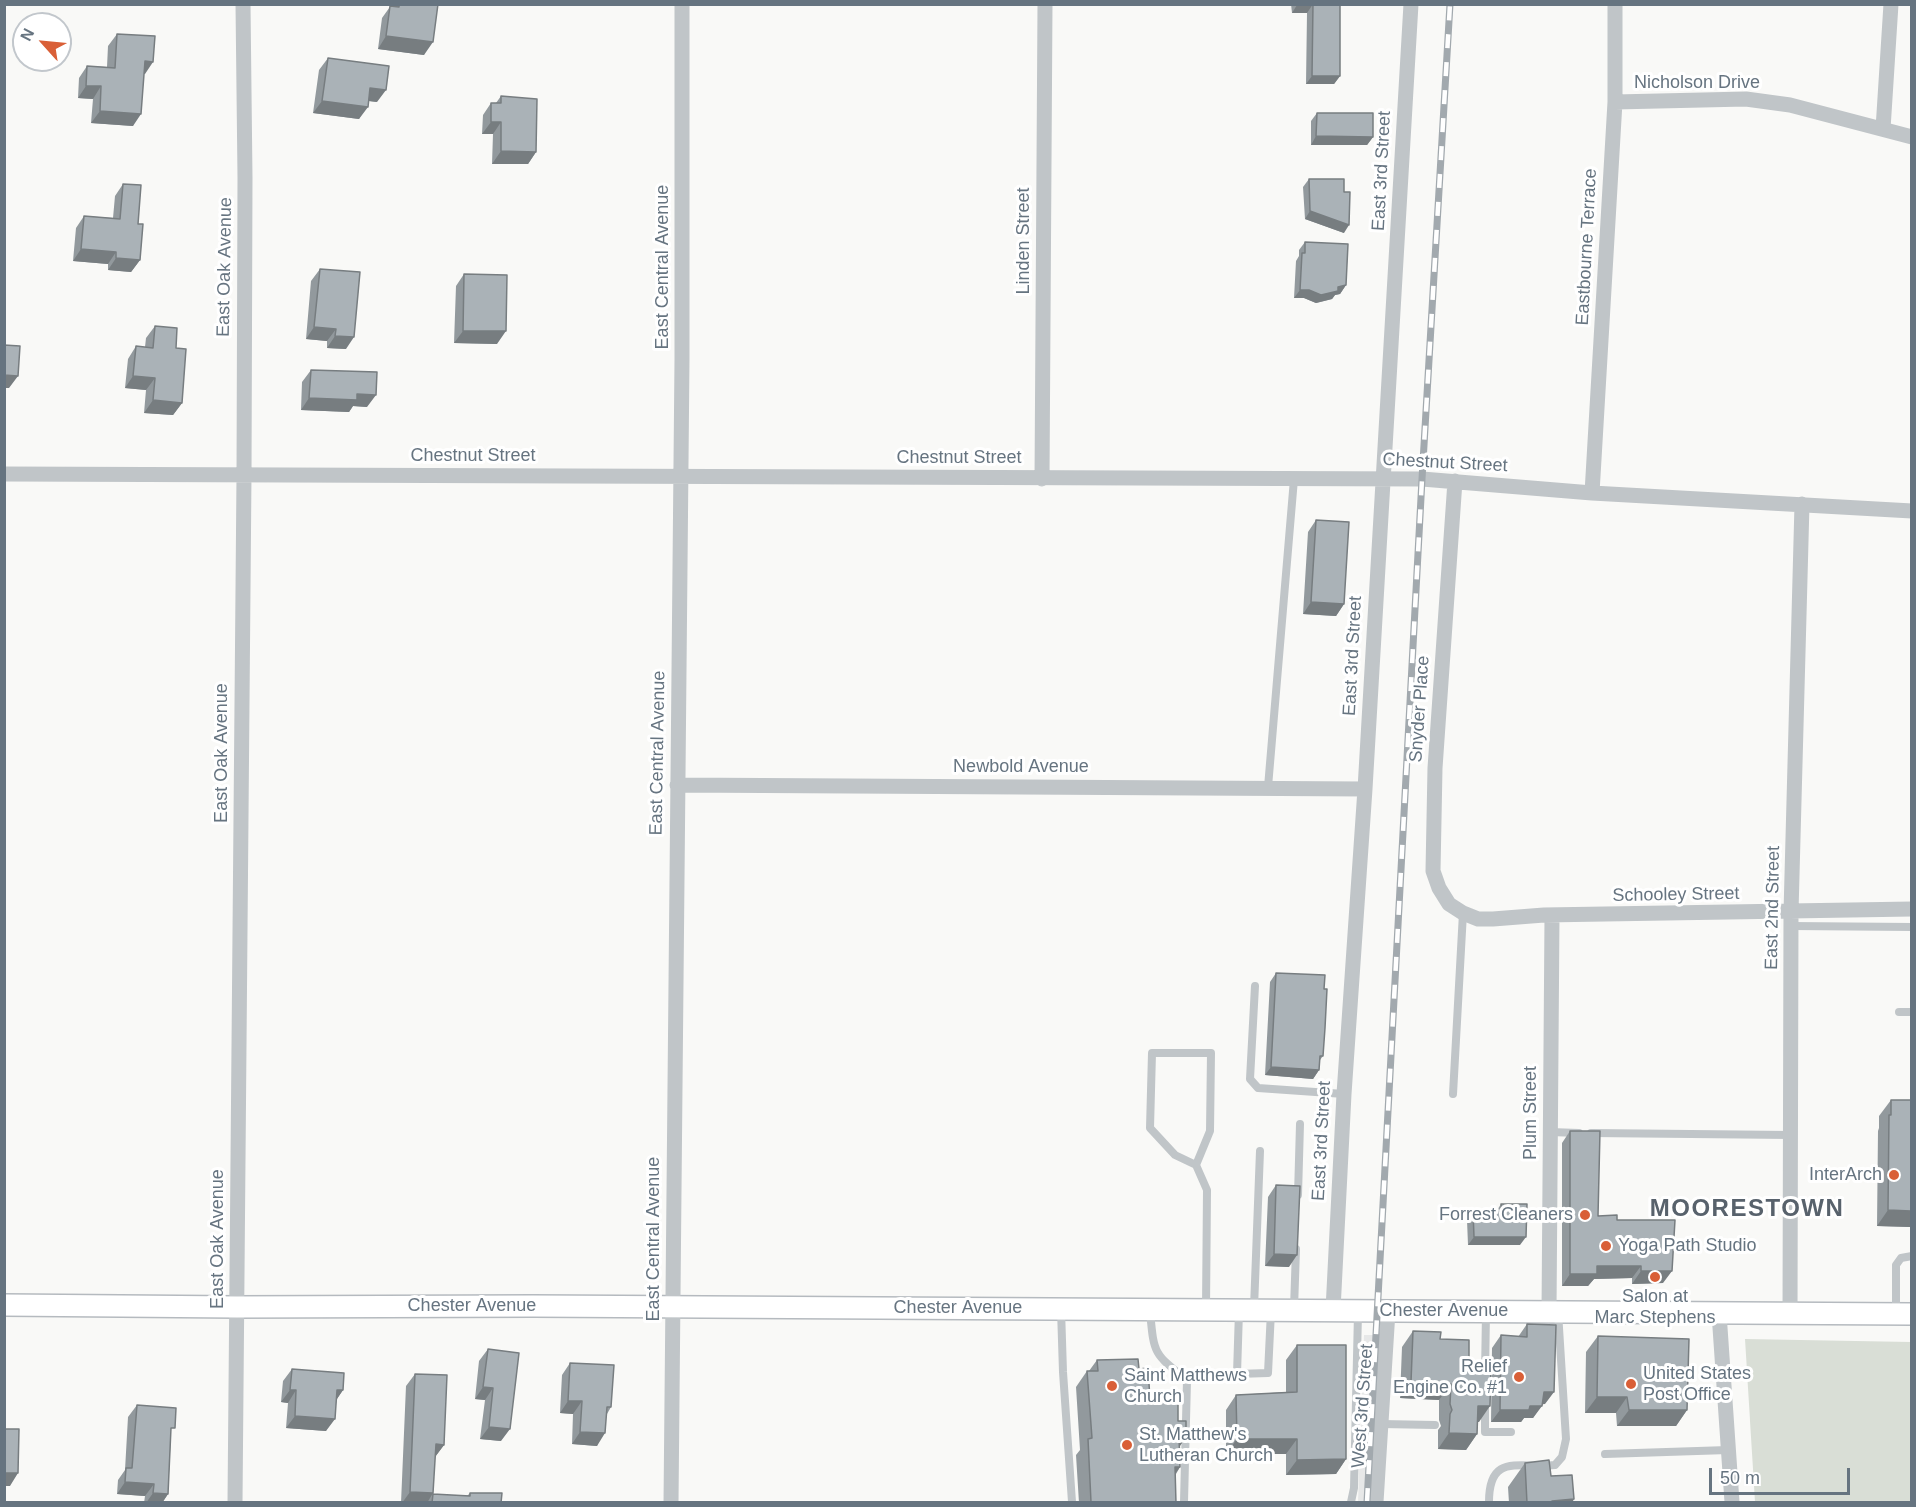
<!DOCTYPE html>
<html>
<head>
<meta charset="utf-8">
<style>
  body { margin:0 }
  #map { position:relative; width:1916px; height:1507px; overflow:hidden; background:#f9f9f7; font-family:Arial,sans-serif }
  canvas { display:block }
  .frame { position:absolute; inset:0; border:6px solid #667480; pointer-events:none }
  .north { position:absolute; left:12px; top:12px; width:60px; height:60px; box-sizing:border-box; background:#fff; border:2px solid #c2c7cc; border-radius:50%; rotate:297deg; font-size:16px; font-weight:700; line-height:24px; text-align:center; color:#667480 }
  .north::after { content:''; display:block; margin:auto; width:21px; height:27px; background:#d95f37; clip-path:polygon(50% 0,100% 100%,50% 72%,0 100%) }
  .scale { position:absolute; left:1709px; top:1468px; width:141px; height:27px; box-sizing:border-box; border:3px solid #667480; border-top:0; padding-left:8px; font-size:18px; line-height:21px; white-space:nowrap; color:#667480; -webkit-text-stroke:4px #fff; paint-order:stroke }
</style>
</head>
<body>
<div id="map">
<canvas width="1916" height="1507"></canvas>
<div class="frame"></div>
<div class="north">N</div>
<div class="scale">50 m</div>
</div>
<script>
const c = document.querySelector('canvas').getContext('2d');
c.lineJoin = 'round';
function paint(path, color) { c.fillStyle = color; c.fill(path, 'evenodd'); }
function stroke(path, color, width, dash) { c.strokeStyle = color; c.lineWidth = width; c.lineCap = dash ? 'butt' : 'round'; c.setLineDash(dash || []); c.stroke(path); }
function write(font, color, halo, rows, align = 'center') {
  c.font = font + ' Arial,sans-serif'; c.lineWidth = 6; c.setLineDash([]); c.textBaseline = 'middle'; c.strokeStyle = halo; c.fillStyle = color; for (const [text, x, y, turn = 0] of rows) {
    c.save(); c.translate(x, y); c.rotate((+turn || 0) * Math.PI / 180); c.textAlign = isNaN(turn) ? turn : align; if (halo) c.strokeText(text, 0, 0); c.fillText(text, 0, 0); c.restore();
  }
}
paint(new Path2D(`
  M1364 1335H1381L1372 1502H1358Z`), '#e7e8e8');
paint(new Path2D(`
  M1745 1339 1911 1342V1502H1755Z`), '#d9ded6');
const secondary = new Path2D(`
  M4 1305 237 1307 533 1306 1912 1314`);
stroke(secondary, '#b5babf', 24);
stroke(new Path2D(`
  M1268 787 1294 479
  M1791 926 1912 927
  M1255 986 1250 1079 1258 1088 1344 1094
  M1899 1012H1912
  M1453 1094 1463 913
  M1550 1132 1579 1133
  M1591 1133 1790 1135
  M1196 1165 1210 1131 1211 1053H1152L1150 1128 1175 1155 1196 1165 1207 1190 1206 1308
  M1298 1195 1300 1124
  M1254 1308 1260 1151
  M1061 1309 1063 1372 1072 1502
  M1294 1309 1296 1249
  M1150 1311C1154 1354 1153 1353 1187 1380L1184 1502
  M1239 1311 1237 1374 1268 1373 1271 1311
  M1896 1313V1265L1901 1258 1912 1256
  M1485 1375 1486 1312
  M1485 1405V1432H1511
  M1381 1424 1435 1425
  M1605 1454 1728 1450
  M1351 1502 1354 1488 1358 1313
  M1489 1502C1489 1452 1520 1469 1555 1465L1562 1457 1566 1439 1558 1312`), '#c0c5c8', 8);
stroke(new Path2D(`
  M1615 102 1746 99 1790 105 1912 137
  M1883 129 1891 4
  M4 474 1422 479 1592 493 1912 511
  M1042 479 1045 4
  M1455 481 1435 768 1433 871 1439 888 1449 904 1463 913 1478 919H1493L1544 915 1912 909
  M1592 493 1615 102V4
  M677 785 1365 789
  M1333 1310 1344 1094 1365 789 1411 4
  M1549 1311 1552 916
  M1719 1313 1732 1502
  M1790 1313 1791 912 1802 504
  M235 1502 244 475 245 178 243 4
  M671 1502 682 359V4
  M1376 1502 1388 1311`), '#c0c5c8', 15);
stroke(secondary, '#fff', 21);
const rail = new Path2D(`
  M1367 1502 1422 479 1450 4`);
stroke(rail, '#a2a9ae', 7);
stroke(rail, '#fff', 4.5, [14]);
paint(new Path2D(`
  M392 4H438L424 55 378 49 382 18Z
  M1291 4H1340V76L1334 84H1306L1307 13H1292Z
  M117 34 145 74H144L133 126 91 123 93 99 78 98 79 78 87 66 107 67 108 46Z
  M328 58 377 102 368 101 359 119 313 113 319 70Z
  M501 96 536 152 528 164H492L493 134H482L483 115 491 103H496Z
  M1317 113 1373 137 1367 145H1311V121Z
  M1309 179 1344 192V233L1305 219 1303 187Z
  M123 184 138 224 140 260 131 272 108 270V264L73 261 76 228 84 216 113 218 115 196Z
  M1305 242 1346 285 1340 294 1335 295 1332 299 1316 303 1304 298H1294L1296 261 1299 256V250Z
  M320 269 346 349 327 348V341L306 339 311 281Z
  M464 274 497 344 454 343 456 286Z
  M155 326 176 348 182 403 173 415 144 413 146 390 125 388 128 359 136 346 145 347 146 338Z
  M311 370 367 407 353 406 349 412 301 410 302 382Z
  M1316 520 1344 604 1336 616 1303 614 1308 532Z
  M1276 973 1324 989 1323 1056 1320 1060 1319 1070 1313 1079 1265 1075 1270 982Z
  M1891 1100H1911V1227L1877 1226 1878 1131 1879 1128V1116Z
  M1570 1131 1598 1216 1617 1220 1663 1283 1632 1284V1278L1594 1279 1588 1286H1562V1143Z
  M1276 1185 1289 1267 1265 1266 1268 1197Z
  M1501 1204 1520 1245H1468L1467 1220 1473 1211 1496 1212Z
  M1527 1324 1545 1404H1542L1533 1418H1524L1521 1422H1491L1492 1348 1501 1335 1518 1337Z
  M1413 1331 1440 1339 1469 1365 1479 1422H1478L1477 1434 1466 1450 1438 1449V1430L1441 1426 1439 1420V1400L1400 1398 1402 1347Z
  M1598 1336 1687 1410 1676 1426H1617L1616 1413H1585L1586 1352Z
  M1297 1345 1346 1459 1336 1474 1286 1475V1454H1226V1410L1236 1395 1286 1392V1360Z
  M488 1349 501 1441 480 1439 485 1400 475 1399 479 1361Z
  M1097 1360 1139 1369 1150 1399 1178 1421 1186 1437 1180 1446V1467L1176 1474V1503H1079L1076 1455 1080 1450 1076 1387 1087 1371H1089Z
  M570 1363 611 1407 607 1414 597 1446 572 1444 573 1414 560 1413 562 1375Z
  M292 1369 343 1390 336 1400 326 1431 286 1428 288 1403 281 1402 283 1381Z
  M415 1374 444 1445 435 1457 433 1494 467 1496 470 1493 501 1503H401L406 1386Z
  M137 1405 171 1434 168 1494 162 1503H144L145 1496 117 1494 118 1480 125 1470 128 1417Z
  M1525 1463 1551 1476 1572 1503H1509L1508 1487Z`), '#92999d');
paint(new Path2D(`
  M1313 4 1307 13H1292L1297 5Z
  M386 36 433 42 424 55 378 49Z
  M145 61 153 62 145 74H136Z
  M1312 76H1340L1334 84H1306Z
  M86 86H101L93 99 78 98Z
  M370 88 386 90 377 102 362 100Z
  M322 101 368 107 359 119 313 113Z
  M100 111 141 114 133 126 91 123Z
  M491 122H501L493 134H482Z
  M1316 136 1373 137 1367 145H1311Z
  M501 151 536 152 528 164H492Z
  M1310 211 1349 225 1344 233 1305 219Z
  M81 249 116 252 108 264 73 261Z
  M116 258 140 260 131 272 108 270Z
  M1346 285 1340 294 1335 295 1332 299 1316 303 1304 298H1294L1300 290 1338 287Z
  M314 327 336 329 327 341 306 339Z
  M463 331H506L497 344 454 343Z
  M335 336 354 337 346 349 327 348Z
  M4 375 18 376 9 388H4Z
  M133 376 155 378 146 390 125 388Z
  M357 394 376 395 367 407 353 406 349 412 301 410 309 398Z
  M153 400 182 403 173 415 144 413Z
  M1311 602 1344 604 1336 616 1303 614Z
  M1271 1067 1319 1070 1313 1079 1265 1075Z
  M1888 1210 1911 1211V1227L1877 1226Z
  M1474 1237H1526L1520 1245H1468Z
  M1274 1254 1297 1255 1289 1267 1265 1266Z
  M1597 1266H1641L1632 1278 1594 1279 1588 1286H1562L1570 1274Z
  M1641 1271H1672L1663 1283 1632 1284Z
  M1411 1382 1451 1384 1439 1400 1400 1398Z
  M483 1387 493 1388 485 1400 475 1399Z
  M290 1390H296L288 1403 281 1402Z
  M337 1390H343L335 1402Z
  M1544 1392H1554L1545 1404 1536 1405Z
  M1597 1397H1627L1616 1413H1585Z
  M568 1401H582L573 1414 560 1413Z
  M1478 1406H1490L1479 1422H1467Z
  M1530 1406H1542L1533 1418H1524L1521 1422H1491L1500 1410Z
  M1629 1410H1687L1676 1426H1617Z
  M295 1416 335 1419 326 1431 286 1428Z
  M489 1427 510 1429 501 1441 480 1439Z
  M580 1432 605 1433 597 1446 572 1444Z
  M1449 1433 1477 1434 1466 1450 1438 1449Z
  M1179 1437H1186L1175 1453Z
  M1237 1439H1297L1286 1454H1226Z
  M436 1444 444 1445 435 1457Z
  M1346 1459 1336 1474 1286 1475 1297 1460Z
  M1175 1467H1180L1169 1483Z
  M4 1473H18L10 1486H4Z
  M125 1482 154 1484 145 1496 117 1494Z
  M410 1492 433 1493 427 1503H402Z
  M153 1493 168 1494 162 1503H146Z
  M1574 1499 1572 1503H1551L1552 1501Z`), '#777d80');
const building = new Path2D(`
  M399 4H438L433 42 386 36 390 6 399 7Z
  M1313 4H1340V76H1312Z
  M117 34 155 36 153 62 145 61 141 114 100 111 101 86H86L87 66 115 68Z
  M328 58 389 66 386 90 370 88 368 107 322 101Z
  M501 96 537 99 536 152 501 151V122H491V103H501Z
  M1317 113H1373V137L1316 136Z
  M1309 179H1344V192H1350L1349 225 1310 211Z
  M123 184 141 185 138 224H143L140 260 116 258V252L81 249 84 216 120 219Z
  M1305 242 1348 244 1346 285 1338 287V291L1321 295 1309 290H1300L1302 253H1305Z
  M320 269 360 272 354 337 335 336 336 329 314 327Z
  M464 274 507 275 506 331H463Z
  M155 326 177 328 176 348 186 349 182 403 153 400 155 378 133 376 136 346 153 348Z
  M4 345 20 346 18 376 4 375Z
  M311 370 377 372 376 395 357 394V400L309 398Z
  M1316 520 1349 522 1344 604 1311 602Z
  M1276 973 1325 975 1324 989H1327L1325 1028 1323 1056H1320L1319 1070 1271 1067Z
  M1891 1100H1911V1211L1888 1210 1889 1115H1891Z
  M1570 1131H1600L1598 1216 1617 1215V1220H1675L1672 1271H1641V1266H1597V1274H1570Z
  M1276 1185 1300 1186 1297 1255 1274 1254Z
  M1501 1204H1527L1526 1237H1474L1473 1211 1502 1212Z
  M1527 1324 1556 1325 1554 1392H1544L1542 1406H1530L1529 1410H1500L1501 1335 1527 1337Z
  M1413 1331 1441 1332 1440 1339 1469 1340V1365H1491L1490 1406H1478L1477 1434 1449 1433 1450 1414 1452 1410 1450 1404 1451 1384 1411 1382Z
  M1598 1336 1689 1339 1687 1410H1629L1627 1397H1597Z
  M1297 1345H1346V1459L1297 1460V1439H1237L1236 1395 1297 1392Z
  M488 1349 519 1353 510 1429 489 1427 493 1388 483 1387Z
  M1138 1359 1139 1369 1148 1368 1150 1399 1178 1398V1421H1186V1437H1179L1180 1467H1175L1176 1503H1099V1502H1091L1088 1439 1092 1438 1087 1371H1098L1097 1360Z
  M570 1363 614 1365 611 1407H607L605 1433 580 1432 582 1401H568Z
  M292 1369 344 1373 343 1390H337L335 1419 295 1416 296 1390H290Z
  M415 1374 447 1375 444 1445 436 1444 433 1493 410 1492Z
  M137 1405 176 1408 175 1428H171L168 1494 153 1493 154 1484 125 1482 126 1468H132Z
  M4 1429H19L18 1473H4Z
  M1549 1460 1551 1476 1572 1475 1574 1499 1552 1501V1503H1527L1525 1463Z
  M470 1493H502L501 1503H432L433 1494 470 1496Z`);
paint(building, '#aab2b7');
stroke(building, '#777d80', 1.5);
for (const [x, y, r, color] of [
  [1894,1175,6,"#d95f37"],
  [1585,1215,6,"#d95f37"],
  [1606,1246,6,"#d95f37"],
  [1655,1277,6,"#d95f37"],
  [1519,1377,6,"#d95f37"],
  [1631,1384,6,"#d95f37"],
  [1112,1386,6,"#d95f37"],
  [1127,1445,6,"#d95f37"]
]) { const dot = new Path2D(); dot.arc(x, y, r, 0, 2 * Math.PI); c.fillStyle = color; c.fill(dot); stroke(dot, '#fff', 2); }
write('18px', '#667480', '#fff', [
  ["Nicholson Drive",1697,83],
  ["East 3rd Street",1382,171,-87],
  ["Linden Street",1024,241,-90],
  ["Eastbourne Terrace",1587,247,-87],
  ["East Oak Avenue",225,267,-89],
  ["East Central Avenue",663,267,-90],
  ["Chestnut Street",473,456],
  ["Chestnut Street",959,458],
  ["Chestnut Street",1445,463,3],
  ["East 3rd Street",1353,656,-87],
  ["Snyder Place",1420,709,-86],
  ["East Oak Avenue",222,753,-90],
  ["East Central Avenue",658,753,-89],
  ["Newbold Avenue",1021,767],
  ["Schooley Street",1676,895,-1],
  ["East 2nd Street",1773,908,-89],
  ["Plum Street",1531,1113,-90],
  ["East 3rd Street",1322,1141,-87],
  ["East Oak Avenue",218,1239,-90],
  ["East Central Avenue",654,1239,-90],
  ["Chester Avenue",472,1306],
  ["Chester Avenue",958,1308],
  ["Chester Avenue",1444,1311],
  ["West 3rd Street",1363,1406,-86]
]);
write('18px', '#667480', '#fff', [
  ["InterArch",1882,1175,"right"],
  ["Forrest Cleaners",1573,1215,"right"],
  ["Yoga Path Studio",1618,1246],
  ["Salon at",1655,1297,"center"],
  ["Marc Stephens",1655,1318,"center"],
  ["Relief",1507,1367,"right"],
  ["Engine Co. #1",1507,1388,"right"],
  ["United States",1643,1374],
  ["Post Office",1643,1395],
  ["Saint Matthews",1124,1376],
  ["Church",1124,1397],
  ["St. Matthew's",1139,1435],
  ["Lutheran Church",1139,1456]
], 'left');
c.letterSpacing = '1.5px';
write('bold 24px', '#58626c', '#fff', [
  ["MOORESTOWN",1747,1209]
]);
c.letterSpacing = '0px';
</script>
</body>
</html>
